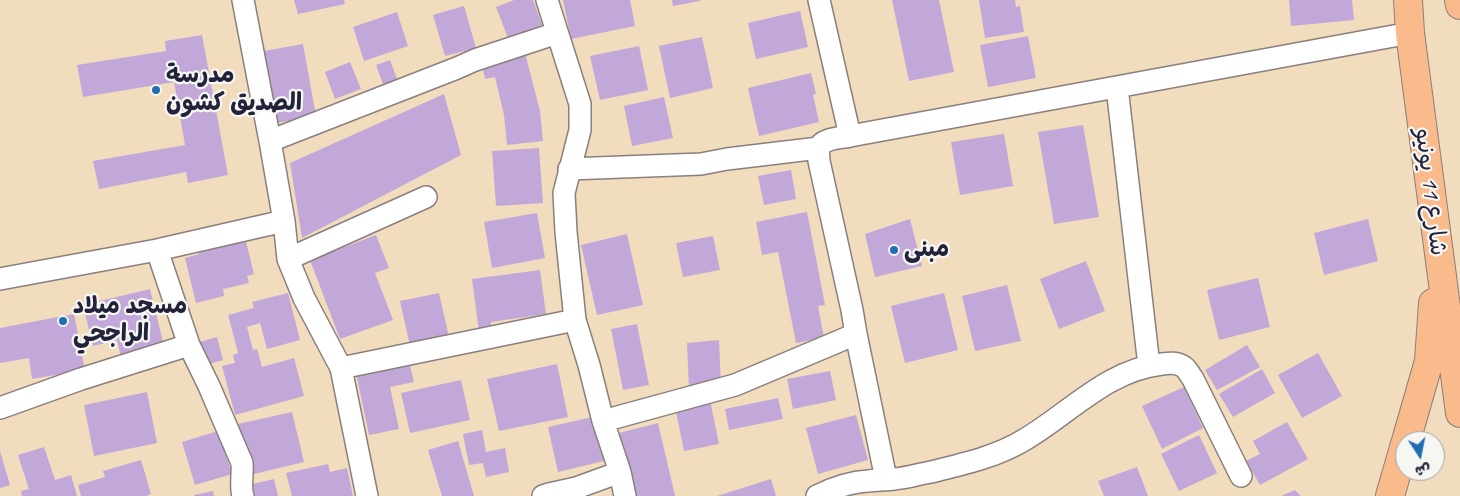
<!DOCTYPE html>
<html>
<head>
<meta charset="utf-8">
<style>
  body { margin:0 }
  #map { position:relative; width:1460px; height:496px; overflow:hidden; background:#f1dcbe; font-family:Caveat,"Playpen Sans Arabic",sans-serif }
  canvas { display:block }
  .north { position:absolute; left:1395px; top:431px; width:50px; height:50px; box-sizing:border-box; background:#f6f6f2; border:1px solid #a1a1a9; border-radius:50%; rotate:169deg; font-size:14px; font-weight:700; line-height:20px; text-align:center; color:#22223b }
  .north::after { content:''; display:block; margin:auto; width:18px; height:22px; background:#1f6fb2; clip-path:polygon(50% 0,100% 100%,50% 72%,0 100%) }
</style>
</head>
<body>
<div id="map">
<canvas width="1460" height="496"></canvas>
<div class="north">ش</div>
</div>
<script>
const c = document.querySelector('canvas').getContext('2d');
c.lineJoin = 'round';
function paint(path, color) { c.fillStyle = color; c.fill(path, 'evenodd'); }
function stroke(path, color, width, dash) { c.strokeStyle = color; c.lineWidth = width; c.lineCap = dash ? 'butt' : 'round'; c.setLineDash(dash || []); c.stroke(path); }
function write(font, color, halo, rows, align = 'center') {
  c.font = font + ' Caveat,"Playpen Sans Arabic",sans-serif'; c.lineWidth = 4.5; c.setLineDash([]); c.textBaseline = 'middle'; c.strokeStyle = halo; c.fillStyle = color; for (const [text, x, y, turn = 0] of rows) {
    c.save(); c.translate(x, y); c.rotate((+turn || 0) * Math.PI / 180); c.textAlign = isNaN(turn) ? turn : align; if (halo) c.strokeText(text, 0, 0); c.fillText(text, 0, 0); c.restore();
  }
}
paint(new Path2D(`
  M294 0H344L345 4 298 14Z
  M514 0H533L542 25 508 38 496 7Z
  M563 0H630L635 26 571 39Z
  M672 0H700V1L673 6Z
  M892 0H939L954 72 909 81Z
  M979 0H1015L1016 7 1020 6 1024 32 985 38Z
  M1289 0H1352L1354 20 1291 26Z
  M464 6 476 48 445 56 433 15Z
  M800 11 808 47 756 59 748 23Z
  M397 12 408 46 364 61 353 27Z
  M202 35 228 175 188 183 186 172 99 189 93 161 185 145 174 82 83 97 77 65 166 51 165 41Z
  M1028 36 1036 78 988 87 980 45Z
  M702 37 713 88 670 98 659 46Z
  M303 44 316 116 277 123 264 51Z
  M639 46 648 90 600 100 590 56Z
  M524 49 540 111 543 141 507 145 504 115 495 77 485 79 481 59Z
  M390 60 400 87 386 92 376 65Z
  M350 62 361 89 335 99 325 72Z
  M811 73 816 94 813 95 819 122 759 136 748 88Z
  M444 94 461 155 302 238 290 163Z
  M664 97 673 138 632 146 624 106Z
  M1083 125 1099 217 1054 224 1038 132Z
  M1004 134 1013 186 960 195 951 142Z
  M539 148 543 203 496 206 492 151Z
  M791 170 796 199 764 205 758 176Z
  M807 212 825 305 818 306 824 338 796 343 778 252 762 255 756 222Z
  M537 213 545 258 492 268 484 222Z
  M910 219 922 266 875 277 865 234Z
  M1368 219 1378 261 1324 275 1314 233Z
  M627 234 643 305 597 315 581 245Z
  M376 235 389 268 375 273 393 320 340 339 310 260Z
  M713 236 720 270 683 277 676 243Z
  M245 238 254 274 247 276 249 283 223 289 224 296 196 303 185 258 199 254 198 249Z
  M1086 261 1105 311 1059 329 1040 279Z
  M540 270 546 314 491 322 492 331 479 332 472 279Z
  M1258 278 1270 327 1219 340 1207 290Z
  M1007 285 1021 341 975 351 962 296Z
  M150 289 164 346 121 357 117 340 93 346 83 305Z
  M288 293 300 340 267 349 260 323 247 327 253 350 257 349 262 367 294 358 304 396 235 415 222 366 235 363 233 355 238 353 228 315 254 308 252 302Z
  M439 293 449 337 410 346 400 301Z
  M944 293 958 350 905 363 891 306Z
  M74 314 85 370 32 379 29 358 0 363V328Z
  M637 324 649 385 623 390 611 329Z
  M217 337 223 360 202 366 196 343Z
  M719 340 721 386 689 389 687 343Z
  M1247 345 1260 367 1217 390 1205 370Z
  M1318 353 1342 396 1302 418 1278 375Z
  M409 362 414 382 390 387 399 429 369 435 356 373Z
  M557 364 568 417 499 431 487 379Z
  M1262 369 1275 393 1233 417 1219 394Z
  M830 371 836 400 793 409 787 379Z
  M461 380 470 420 410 433 401 393Z
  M1184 387 1203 428 1162 449 1142 406Z
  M147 392 157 443 94 456 84 405Z
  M709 395 719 444 684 451 674 402Z
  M778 398 783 419 729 430 725 409Z
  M292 412 304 462 250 475 238 424Z
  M856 415 868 460 818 474 806 428Z
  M597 416 608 460 558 472 548 427Z
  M1287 422 1308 459 1260 485 1246 461 1260 454 1253 441Z
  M658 423 675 496H630L615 434Z
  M482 430 486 452 505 448 509 472 486 477 483 463 469 465 463 434Z
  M218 431 232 474 195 485 182 442Z
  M1199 435 1217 473 1179 491 1161 454Z
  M458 441 474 496H442L428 450Z
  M44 447 55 480 71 475 77 496H22L21 491 29 489 18 455Z
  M0 451 10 485 0 488Z
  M141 460 151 494 146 496H81L78 485 105 477 103 471Z
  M328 464 330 472 347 468 353 496H292L286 473Z
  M1137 467 1148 496H1104L1098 481Z
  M274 479 278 496H251L248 485Z
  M771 479 776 496H717Z
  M1295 490 1301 496H1281Z
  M213 491 214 496H194V495Z`), '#c2a8d9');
const minor = new Path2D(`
  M243 0 270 141 284 221 288 259 304 298 341 368 575 320
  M547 0 580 104V130L564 193 566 232 575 320 589 365 603 421 620 472 625 496
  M819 0 850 136
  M1117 87 1149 366
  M270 141 457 68 475 60 557 33
  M569 169 701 164 727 159 819 148
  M288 259 426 197
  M0 279 157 250 284 221
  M189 345 209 386 242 463C243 472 240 489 243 496
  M341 368 367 496
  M0 408 81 379 189 345 157 250
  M603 421 735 385 856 334
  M886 479 856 334 852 310 819 161C819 158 818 152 819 148 822 138 842 138 850 136L1410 33
  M543 496 549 494 576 488 620 472
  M817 496C833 488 850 482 868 481 877 480 886 480 894 479 907 478 919 474 931 472 963 464 996 457 1024 440 1070 413 1107 370 1162 364 1169 363 1177 362 1184 367 1187 369 1190 375 1193 379L1241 476`);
const trunk = new Path2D(`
  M1408 0 1410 33 1460 413
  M1459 0 1460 5
  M1406 441 1429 361 1433 303
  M1390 496 1405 444`);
stroke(minor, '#8a7f7c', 24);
stroke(trunk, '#8a7f7c', 30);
stroke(minor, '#fff', 21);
stroke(trunk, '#fabb8c', 28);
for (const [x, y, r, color] of [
  [156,90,5,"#1f6fb2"],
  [894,250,5,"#1f6fb2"],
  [63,321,5,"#1f6fb2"]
]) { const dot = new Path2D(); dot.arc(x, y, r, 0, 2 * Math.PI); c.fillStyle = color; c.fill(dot); stroke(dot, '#f6f6f2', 2); }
write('bold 24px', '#22223b', '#f6f6f2', [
  ["مدرسة",166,76],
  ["الصديق كشون",166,104],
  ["مبنى",904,250],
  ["مسجد ميلاد",73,307],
  ["الراجحي",73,335]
], 'left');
write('24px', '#22223b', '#f6f6f2', [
  ["شارع 11 يونيو",1430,192,83]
]);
</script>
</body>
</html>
